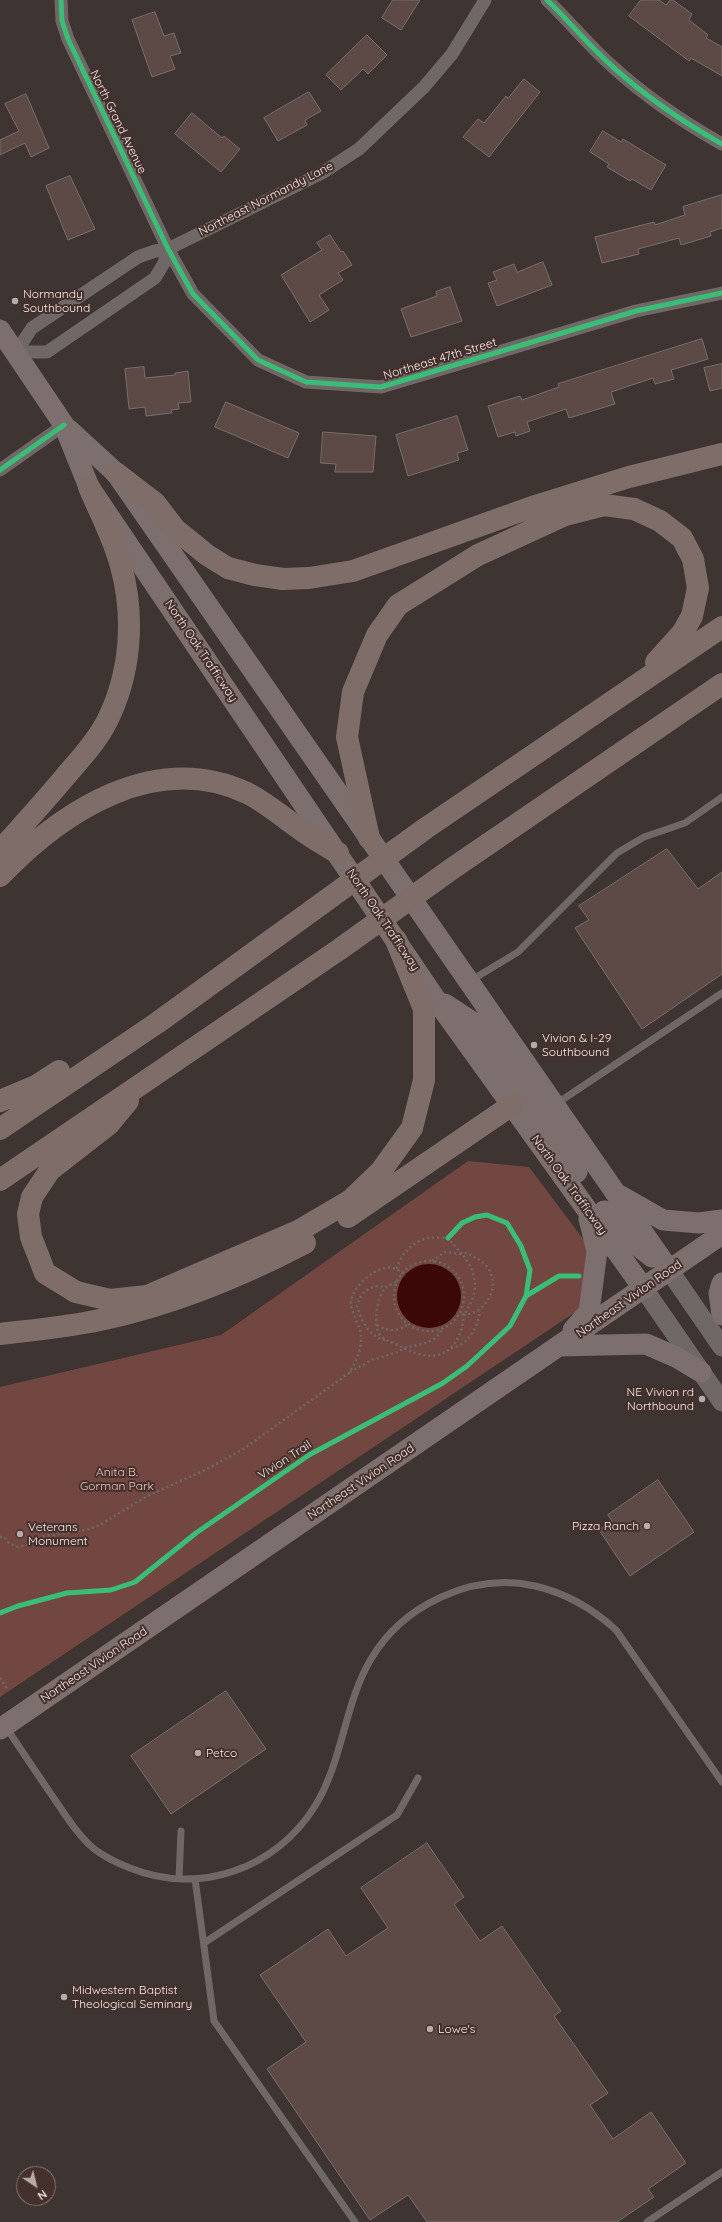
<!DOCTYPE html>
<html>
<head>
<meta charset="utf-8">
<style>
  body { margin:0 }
  #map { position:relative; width:722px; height:2222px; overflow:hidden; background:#3e3432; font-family:Quicksand,sans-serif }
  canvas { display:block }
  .north { position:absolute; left:16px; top:2166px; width:40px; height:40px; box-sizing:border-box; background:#44302c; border:1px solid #8c7a77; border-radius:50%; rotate:145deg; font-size:11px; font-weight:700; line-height:16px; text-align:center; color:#f8eae8 }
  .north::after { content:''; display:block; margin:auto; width:14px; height:18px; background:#b7aaa8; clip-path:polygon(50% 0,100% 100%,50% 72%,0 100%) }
</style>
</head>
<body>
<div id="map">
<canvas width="722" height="2222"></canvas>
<div class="north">N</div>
</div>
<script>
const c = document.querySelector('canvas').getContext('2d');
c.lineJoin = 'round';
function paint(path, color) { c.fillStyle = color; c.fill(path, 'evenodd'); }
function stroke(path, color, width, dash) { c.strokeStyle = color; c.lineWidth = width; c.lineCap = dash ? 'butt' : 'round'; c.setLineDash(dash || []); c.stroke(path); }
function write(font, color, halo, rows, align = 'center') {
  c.font = font + ' Quicksand,sans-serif'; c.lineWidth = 4; c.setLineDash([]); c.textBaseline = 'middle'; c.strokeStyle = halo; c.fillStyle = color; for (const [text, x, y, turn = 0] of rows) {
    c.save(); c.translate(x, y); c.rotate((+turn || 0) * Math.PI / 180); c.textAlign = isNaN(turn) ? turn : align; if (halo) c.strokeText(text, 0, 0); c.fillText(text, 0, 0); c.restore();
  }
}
paint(new Path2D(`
  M468 1161 529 1167 589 1247 586 1305 0 1697V1387L221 1335Z`), '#724741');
paint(new Path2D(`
  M397 1296a32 32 0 1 1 64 0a32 32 0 1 1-64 0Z`), '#3b0807');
const building = new Path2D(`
  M393 0H420L401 30 382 18Z
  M641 0H659L666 5 670 0H673L692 14 689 20 708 35 706 38 722 47V76L691 58 689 61 629 16Z
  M155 12 164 36 174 33 181 53 170 56 175 69 152 77 132 20Z
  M367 35 387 55 368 74 363 69 341 90 326 75Z
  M524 79 540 92 489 157 463 137 478 119 484 123 506 96 508 98Z
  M309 92 321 111 305 120 307 125 278 141 264 118Z
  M26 94 49 148 31 157 25 143 0 155V140L19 131 5 104Z
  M192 113 222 138 224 136 240 149 221 172 175 134Z
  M603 131 621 142 623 139 666 165 651 190 632 179 630 181 607 167 609 164 590 152Z
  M70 176 95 229 68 240 46 186Z
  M722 195V228L710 232 711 236 681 245 679 238 638 249 639 254 602 263 595 237 654 222 655 225 685 215 683 207Z
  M330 235 341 252 343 251 352 265 338 273 343 280 319 295 329 310 310 322 281 275 322 250 317 243Z
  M543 262 552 285 497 306 488 283 497 280 493 272 514 264 517 272Z
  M450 287 462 321 411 337 401 309 437 296 436 292Z
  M702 339 708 359 671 370 674 379 655 384 653 378 611 392 615 404 569 418 566 409 527 422 530 431 516 436 515 432 498 437 488 406 520 396 522 400 559 387 558 384Z
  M722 364V388L710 391 704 368Z
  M144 367 145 378 175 375V373L188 371 191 402 178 403 179 409 171 410 172 413 146 416 145 407 129 409 125 369Z
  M226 402 299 433 288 458 215 427Z
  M457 416 468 450 457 453 459 460 408 476 396 435Z
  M323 432 376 436 373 472H335L336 464 321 463Z
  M667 849 698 889 722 872V974L642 1029 575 928 589 920 579 906Z
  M658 1480 694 1532 630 1576 599 1530 612 1521 608 1515Z
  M226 1691 266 1749 171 1814 131 1756Z
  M427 1843 464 1897 454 1904 480 1941 502 1926 561 2011 554 2016 608 2093 590 2105 613 2139 651 2112 686 2163 648 2189 654 2197 617 2222H427L408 2195 370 2220 267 2069 306 2042 260 1975 328 1929 346 1956 388 1928 361 1888Z`);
paint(building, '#5d4946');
stroke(building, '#786f6d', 1);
stroke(new Path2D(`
  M432 1261 445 1252 462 1254C479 1276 479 1292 464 1315L459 1312
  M394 1296a35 35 0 1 1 70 0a35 35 0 1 1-70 0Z
  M396 1282C393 1284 388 1285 385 1288 377 1298 372 1327 381 1336 387 1342 397 1344 404 1348 418 1344 436 1345 442 1328
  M377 1325C388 1332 398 1332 408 1324
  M385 1340C369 1337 361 1320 357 1306 361 1292 371 1283 386 1287
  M451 1348C468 1346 478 1327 480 1311
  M350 1372 372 1360 398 1352 404 1348C438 1366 460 1352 464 1315 486 1313 501 1287 488 1268 483 1261 475 1257 467 1253L462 1254 448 1238C442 1238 434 1237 428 1238 414 1241 400 1254 397 1269
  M0 1537H4L9 1543 18 1547 27 1545 33 1538 86 1530 100 1525 147 1496 203 1471 242 1450 349 1373C356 1362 362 1349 361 1335 360 1323 347 1309 352 1297 358 1280 388 1256 402 1274
  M0 1678 7 1689`), '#6f6866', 2.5, [2, 3]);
stroke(new Path2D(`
  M470 981 518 952 617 853 644 837 685 823 722 797
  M556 1104 722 993
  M6 1727C21 1750 36 1772 51 1794 64 1813 76 1833 93 1848 104 1857 117 1863 130 1868 199 1896 276 1869 315 1806 343 1761 344 1704 371 1659 403 1605 472 1572 535 1586 566 1593 593 1609 616 1630L722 1782
  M179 1879 181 1831
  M195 1879 214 2021 355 2222
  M204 1943 397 1815 418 1778
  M647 2222 722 2172`), '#706867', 7);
stroke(new Path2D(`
  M61 0 62 21 68 39 168 249 193 294 258 360 306 382 381 387 636 311 722 293
  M547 0C570 22 589 46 613 67 646 97 683 122 722 144
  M16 352 32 328 138 257 155 251 168 249 322 173 359 149 424 87 452 54 485 0
  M16 352H47L155 278 164 263 168 249
  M0 470 64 425`), '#706867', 13);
stroke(new Path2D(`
  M669 1270 722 1347
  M644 1289 722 1402`), '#706867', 19);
stroke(new Path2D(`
  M0 330 64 425 89 487 434 997 644 1289
  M68 429 116 473 669 1270
  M445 1004 474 1023 577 1172
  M621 1196 663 1220 699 1223 722 1220
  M604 1211 618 1230 652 1257
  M722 1283 719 1293 722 1315
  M573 1330 589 1312 597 1251 589 1219
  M560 1346 646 1344 676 1357 701 1372
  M0 1729 722 1234`), '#7c6f6d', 21);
stroke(new Path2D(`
  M116 473 155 503 175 529 207 555 228 568 255 575 283 579 309 578 353 571 532 507 629 477 722 454
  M369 838 347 737 353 692 377 635 398 605 478 555 565 515 604 505 634 509 660 521 682 538 693 559 698 588 692 616 683 632 656 662
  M0 851C21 827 43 803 64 778 79 760 95 744 106 723 131 675 135 617 121 566 114 539 100 513 89 487
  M0 876C62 811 155 750 247 793 269 804 287 821 307 834 317 841 328 847 338 853
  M0 1101 36 1086 59 1071
  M128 1101 109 1124 50 1170 32 1197 28 1214 31 1237 45 1273 76 1292 110 1300 147 1296 300 1230 351 1200 381 1171 412 1128 424 1080V1009L396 940
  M0 1129 157 1023 426 828 722 627
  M0 1180 340 949 453 868 722 684
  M348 1217 512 1105
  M0 1334C33 1330 67 1327 100 1320 172 1305 240 1277 305 1243`), '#7f6d6a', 22);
stroke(new Path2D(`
  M61 0 62 21 68 39 168 249 193 294 258 360 306 382 381 387 636 311 722 293
  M547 0C570 22 589 46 613 67 646 97 683 122 722 144
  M0 470 64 425
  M448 1238 462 1223 475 1217 487 1215 507 1223 521 1246 530 1270 526 1296
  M0 1613 18 1606 67 1593 111 1590 135 1582 196 1533 309 1455 443 1383 467 1366 510 1326 526 1296 559 1276H579`), '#3abd76', 5);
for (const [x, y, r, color] of [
  [15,301,4,"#b7aaa8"],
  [534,1045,4,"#b7aaa8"],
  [702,1399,4,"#b7aaa8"],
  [647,1526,4,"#b7aaa8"],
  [20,1534,4,"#b7aaa8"],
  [198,1753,4,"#b7aaa8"],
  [64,1997,4,"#b7aaa8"],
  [430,2029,4,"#b7aaa8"]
]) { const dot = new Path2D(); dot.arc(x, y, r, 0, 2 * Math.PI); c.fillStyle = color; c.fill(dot); stroke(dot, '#44302c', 1.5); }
write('12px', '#f8eae8', '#44302c', [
  ["North Grand Avenue",118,122,64],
  ["Northeast Normandy Lane",266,199,-27],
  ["Northeast 47th Street",440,359,-17],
  ["North Oak Trafficway",201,651,56],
  ["North Oak Trafficway",383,920,56],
  ["North Oak Trafficway",569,1185,54],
  ["Northeast Vivion Road",629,1299,-35],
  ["Vivion Trail",285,1460,-33],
  ["Northeast Vivion Road",361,1482,-34],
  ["Northeast Vivion Road",94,1665,-34]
]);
write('12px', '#f8eae8', '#44302c', [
  ["Normandy",23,294],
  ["Southbound",23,308],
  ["Vivion & I-29",542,1038],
  ["Southbound",542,1052],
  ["NE Vivion rd",694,1392,"right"],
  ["Northbound",694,1406,"right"],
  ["Pizza Ranch",639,1526,"right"],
  ["Veterans",28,1527],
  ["Monument",28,1541],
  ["Petco",206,1753],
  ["Midwestern Baptist",72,1990],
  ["Theological Seminary",72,2004],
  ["Lowe's",438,2029]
], 'left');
write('12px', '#f3c4bd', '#44302c', [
  ["Anita B.",117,1472],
  ["Gorman Park",117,1486]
]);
</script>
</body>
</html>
